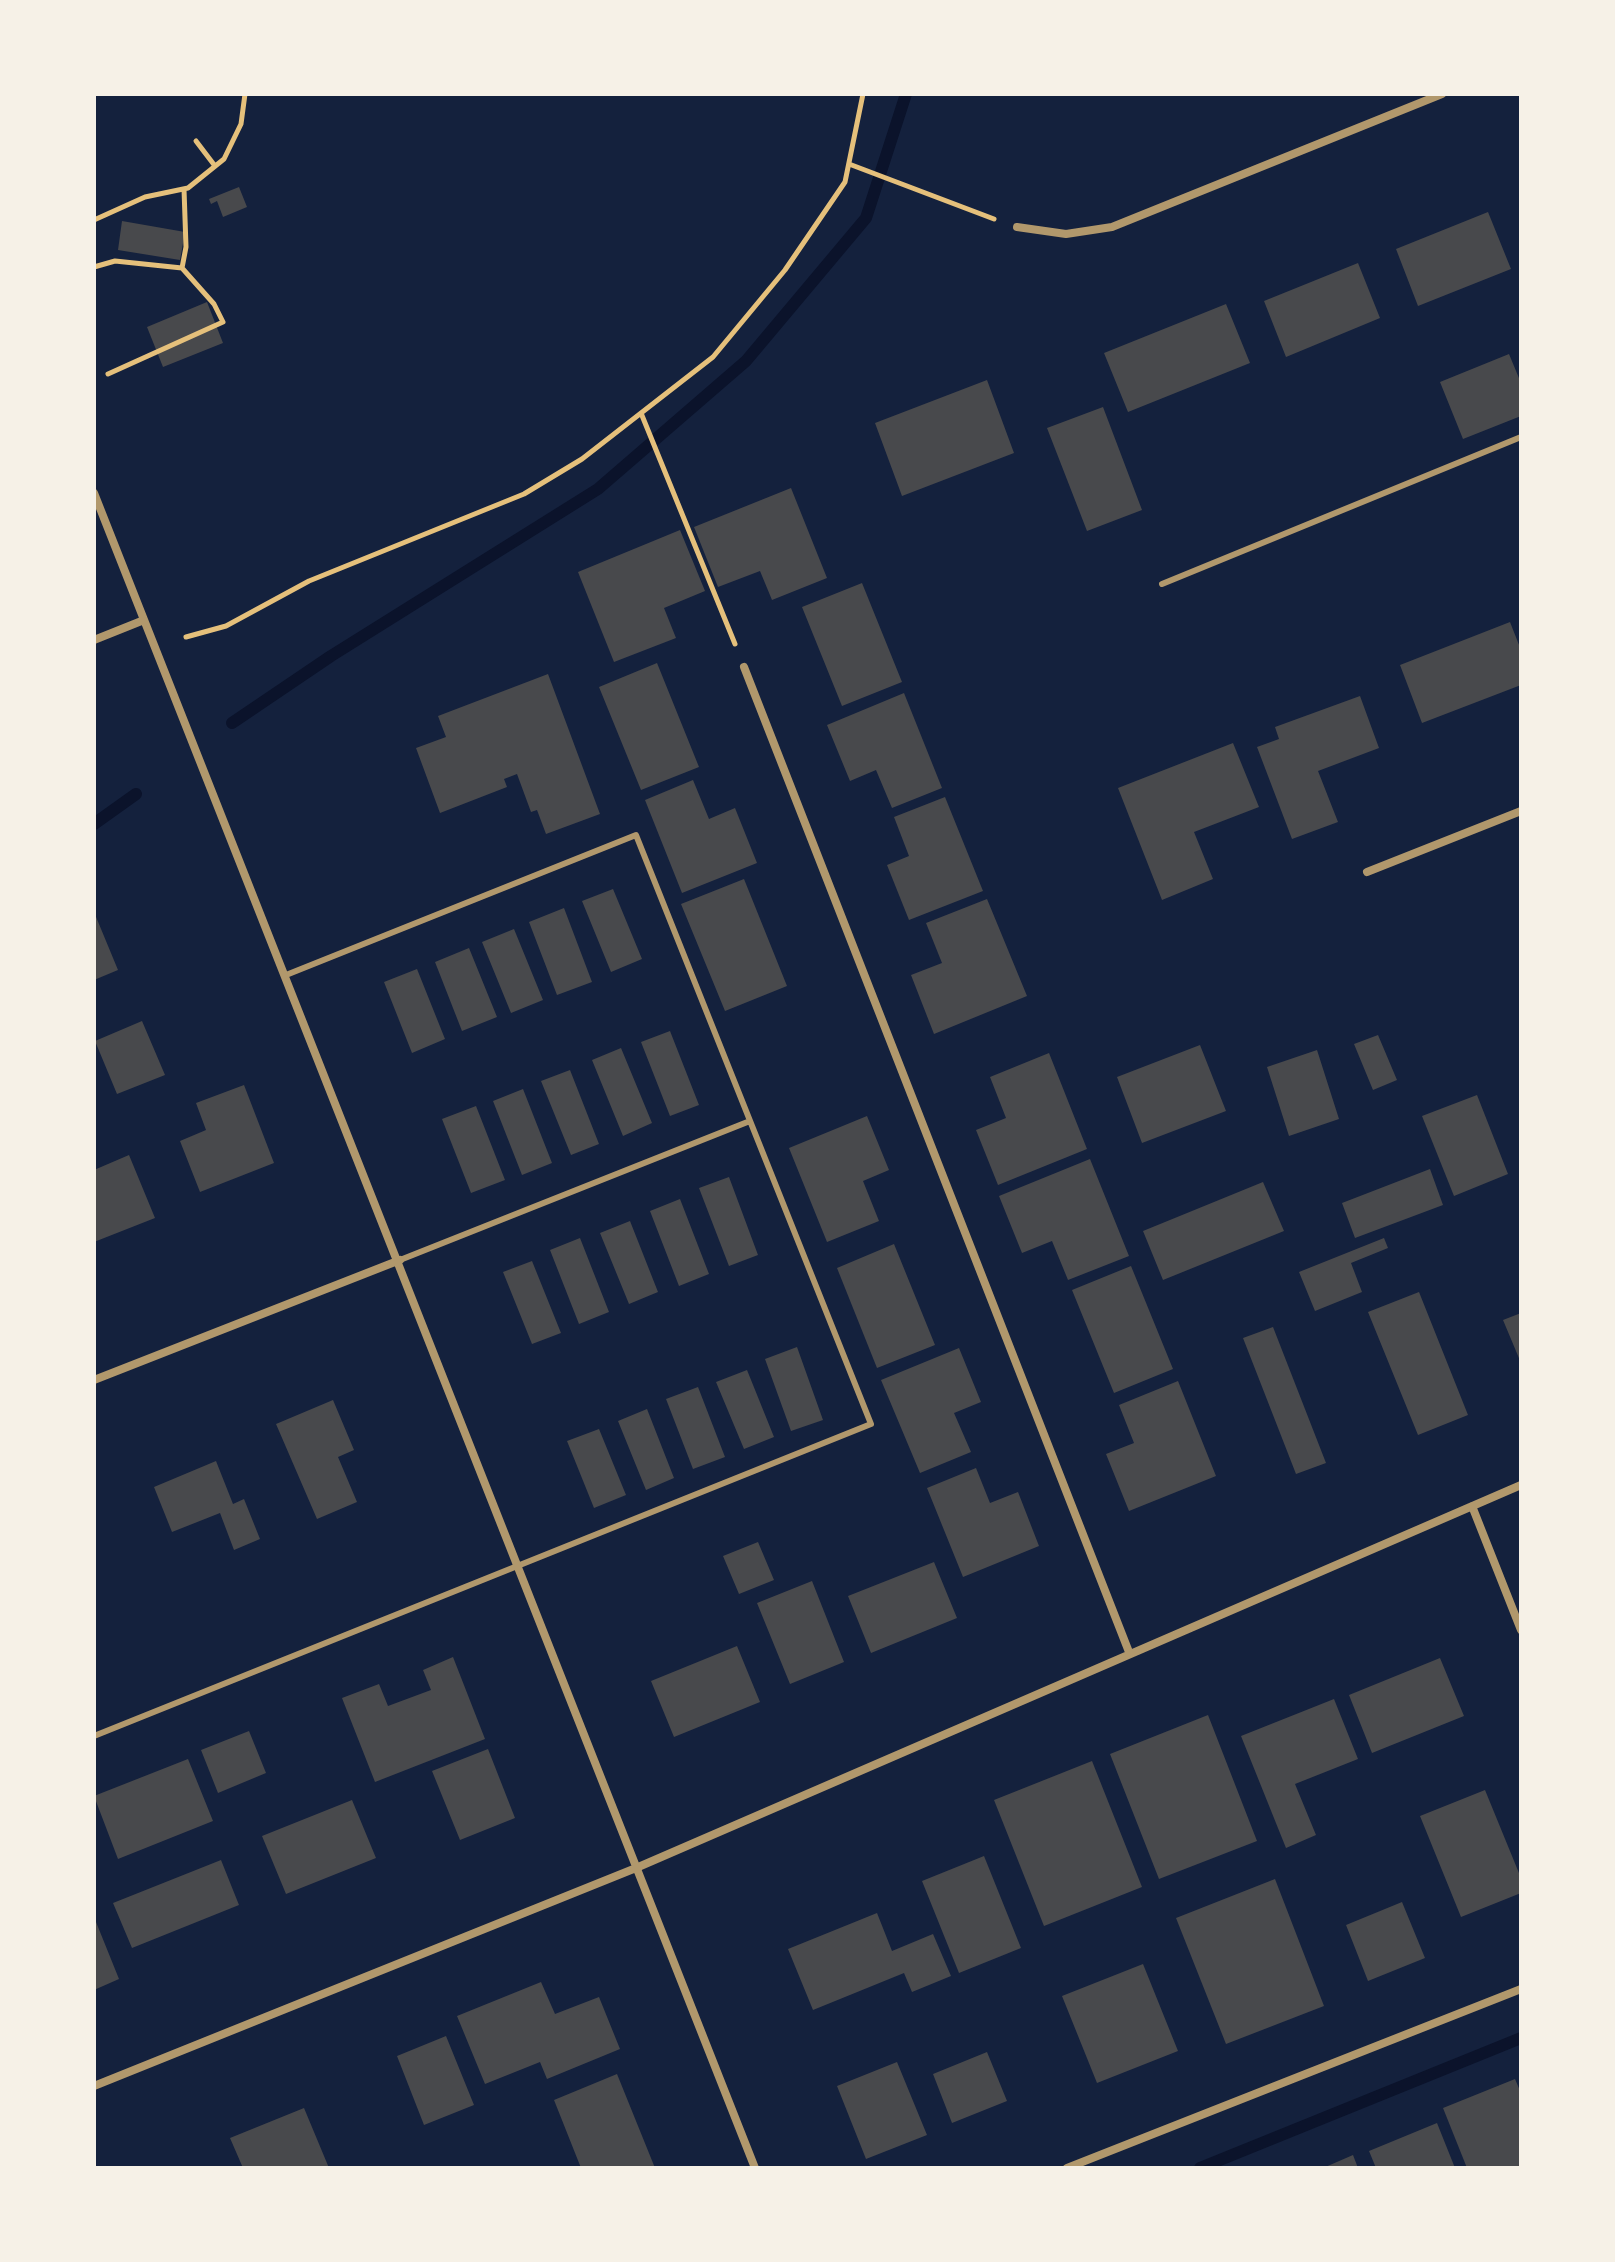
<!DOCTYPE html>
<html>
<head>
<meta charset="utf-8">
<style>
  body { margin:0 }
  #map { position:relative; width:1615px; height:2262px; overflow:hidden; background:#14213d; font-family:"DejaVu Sans",sans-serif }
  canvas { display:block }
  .frame { position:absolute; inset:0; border:96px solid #f6f1e7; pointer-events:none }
</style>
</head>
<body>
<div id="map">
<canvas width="1615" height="2262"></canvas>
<div class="frame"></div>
</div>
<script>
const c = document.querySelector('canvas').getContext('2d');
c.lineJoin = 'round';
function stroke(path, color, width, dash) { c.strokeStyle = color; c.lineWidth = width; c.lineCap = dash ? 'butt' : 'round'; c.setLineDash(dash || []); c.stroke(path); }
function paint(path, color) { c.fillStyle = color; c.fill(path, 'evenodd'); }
stroke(new Path2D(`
  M232 723 331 656 598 489 746 361 866 218 906 94
  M94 824 136 794
  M1200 2168 1521 2038`), '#0b132b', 12);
paint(new Path2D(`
  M239 187 247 207 223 217 217 201 211 204 209 199Z
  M1488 212 1511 269 1418 306 1396 249Z
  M122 221 185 232 180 260 118 250Z
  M1358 263 1380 318 1286 357 1264 301Z
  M207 302 223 343 163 367 147 327Z
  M1226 304 1250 363 1128 412 1104 353Z
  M1509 354 1521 383V416L1463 439 1440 382Z
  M987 380 1014 453 902 496 875 423Z
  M1103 407 1142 510 1087 531 1047 428Z
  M791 488 827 578 772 600 760 571 718 587 694 527Z
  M680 530 705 591 664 608 676 638 614 662 578 572Z
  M862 583 902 682 842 706 802 607Z
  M1510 622 1521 650V685L1422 723 1400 665Z
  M657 663 699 767 641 790 599 687Z
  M548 674 600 814 546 834 537 810 531 812 517 774 504 779 507 787 440 813 416 748 446 737 438 716Z
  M904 693 942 788 892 808 876 770 850 781 827 725Z
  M1360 696 1379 748 1318 771 1338 822 1292 839 1257 747 1279 739 1275 727Z
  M1233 743 1259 807 1194 832 1213 879 1162 900 1118 788Z
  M693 780 709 819 735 808 757 863 682 893 645 800Z
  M945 797 983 891 909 920 887 865 909 856 894 817Z
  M744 879 787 986 725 1011 681 904Z
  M613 889 642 959 611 972 582 901Z
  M987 899 1027 996 934 1034 911 975 942 963 926 923Z
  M564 908 592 982 557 995 529 922Z
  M94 912 118 970 94 980Z
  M514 929 543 1000 511 1013 482 942Z
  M469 948 497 1017 462 1031 435 962Z
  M417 969 445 1039 412 1053 384 982Z
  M142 1021 165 1075 117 1094 95 1041Z
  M670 1031 699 1105 670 1116 641 1042Z
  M1378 1035 1397 1080 1373 1090 1354 1044Z
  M1200 1045 1226 1111 1142 1143 1117 1077Z
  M621 1048 652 1123 623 1136 592 1060Z
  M1317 1050 1339 1119 1289 1136 1267 1067Z
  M1049 1053 1087 1149 998 1185 976 1130 1006 1118 990 1077Z
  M570 1070 599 1144 571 1155 541 1081Z
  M244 1085 274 1163 200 1192 180 1141 206 1130 196 1103Z
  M523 1089 552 1163 522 1175 493 1101Z
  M1477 1095 1508 1174 1454 1196 1422 1116Z
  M476 1106 505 1180 471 1193 442 1119Z
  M867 1116 889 1170 863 1181 879 1221 827 1242 789 1148Z
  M129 1155 155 1218 94 1242V1170Z
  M1090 1159 1129 1256 1068 1280 1052 1241 1022 1253 999 1196Z
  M1430 1169 1443 1205 1355 1238 1342 1203Z
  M729 1177 758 1255 729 1266 699 1188Z
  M1263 1182 1284 1231 1163 1280 1143 1231Z
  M680 1199 709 1274 679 1286 650 1211Z
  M630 1221 658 1292 629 1304 600 1233Z
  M580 1238 609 1312 579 1324 550 1250Z
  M1384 1238 1388 1248 1351 1263 1362 1292 1315 1311 1299 1272Z
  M894 1244 935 1345 877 1368 837 1268Z
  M532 1261 561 1333 532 1344 503 1272Z
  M1131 1266 1173 1369 1114 1393 1072 1290Z
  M1419 1292 1468 1415 1418 1435 1368 1312Z
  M1521 1313V1363L1503 1320Z
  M1273 1327 1326 1463 1296 1474 1243 1338Z
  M797 1347 823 1420 791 1431 765 1359Z
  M959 1348 981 1402 954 1413 971 1452 920 1473 881 1380Z
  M747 1370 774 1437 744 1449 716 1382Z
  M1178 1381 1216 1476 1129 1511 1106 1454 1134 1443 1119 1405Z
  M698 1387 725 1457 693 1469 666 1399Z
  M333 1400 354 1450 338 1457 357 1502 317 1519 276 1424Z
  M647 1409 674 1478 646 1490 618 1421Z
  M599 1429 626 1495 594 1508 567 1441Z
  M216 1461 233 1504 244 1499 260 1539 234 1550 220 1513 172 1532 154 1487Z
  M976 1468 990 1503 1018 1492 1039 1546 963 1577 927 1488Z
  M758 1542 774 1580 739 1594 723 1556Z
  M934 1562 957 1618 871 1653 848 1596Z
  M812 1581 844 1662 790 1684 757 1603Z
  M737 1646 760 1702 674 1737 651 1681Z
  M453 1657 485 1739 375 1782 342 1698 379 1684 388 1706 431 1690 423 1670Z
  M1440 1658 1464 1716 1372 1753 1349 1695Z
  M1334 1699 1358 1759 1295 1784 1316 1835 1286 1848 1241 1736Z
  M1208 1715 1257 1841 1159 1879 1110 1754Z
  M249 1731 266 1773 218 1793 201 1750Z
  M488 1749 515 1818 460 1840 432 1771Z
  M188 1759 213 1821 118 1859 94 1796Z
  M1092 1761 1142 1887 1044 1926 994 1800Z
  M1485 1790 1521 1878V1893L1461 1917 1420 1816Z
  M352 1800 376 1858 286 1894 262 1836Z
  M984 1856 1021 1948 959 1973 922 1881Z
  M221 1860 239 1905 132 1948 113 1903Z
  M1275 1879 1324 2006 1226 2044 1176 1918Z
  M1402 1902 1425 1958 1368 1981 1346 1925Z
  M877 1913 892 1951 933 1934 951 1976 912 1992 904 1973 813 2010 788 1949Z
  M94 1917 119 1979 94 1990Z
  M1143 1964 1178 2051 1097 2083 1062 1996Z
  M541 1982 555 2014 599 1997 620 2049 547 2079 540 2062 485 2084 457 2016Z
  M446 2036 474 2105 424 2125 397 2056Z
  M987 2052 1007 2101 952 2123 933 2074Z
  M897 2062 927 2135 866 2159 837 2086Z
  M617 2074 655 2168H581L554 2100Z
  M1515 2079 1521 2093V2168H1467L1443 2108Z
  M304 2108 329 2168H243L230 2138Z
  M1437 2123 1455 2168H1376L1369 2151Z
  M1353 2155 1358 2168H1323Z`), '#48494c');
stroke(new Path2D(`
  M196 141 215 166
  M849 164 994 219
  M94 220 145 197 188 188 224 159 241 124 245 94
  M94 267 115 261 182 268
  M108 374 223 322 214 304 182 268 186 247 184 189
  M641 413 735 644
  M186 637 226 626 309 581 524 494 582 459 713 357 785 270 845 182 863 94`), '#e5c07b', 5);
stroke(new Path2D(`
  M1162 584 1521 437
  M400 1260 750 1121
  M94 1736 871 1424 636 835 286 975`), '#b1986c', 6);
stroke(new Path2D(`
  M1017 227 1066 234 1112 227 1442 94
  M94 493 755 2168
  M94 640 144 620
  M744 667 1129 1652
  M1367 872 1521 811
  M94 1380 400 1260
  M1472 1506 1521 1630
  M94 2086 636 1868 1521 1485
  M1067 2168 1521 1989`), '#b1986c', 8);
</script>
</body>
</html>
